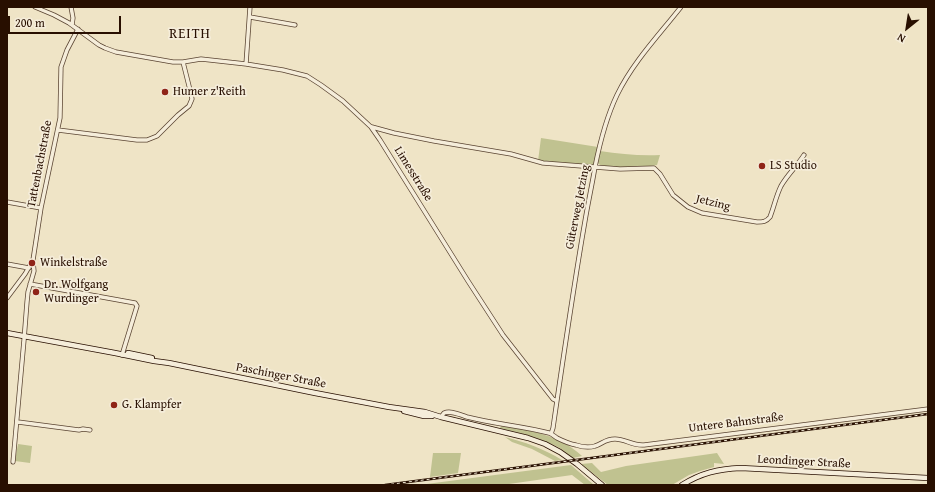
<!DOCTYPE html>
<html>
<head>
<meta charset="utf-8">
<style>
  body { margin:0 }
  #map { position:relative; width:935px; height:492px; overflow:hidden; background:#efe4c6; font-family:"Gentium Book Plus",serif }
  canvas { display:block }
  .frame { position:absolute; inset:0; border:8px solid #280f00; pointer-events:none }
  .north { position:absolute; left:887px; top:8px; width:40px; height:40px; -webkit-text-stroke:3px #f5edda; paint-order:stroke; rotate:210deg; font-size:11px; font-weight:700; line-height:16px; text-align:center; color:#280f00 }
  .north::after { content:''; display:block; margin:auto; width:14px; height:18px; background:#280f00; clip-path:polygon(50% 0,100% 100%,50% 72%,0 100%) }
  .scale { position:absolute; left:8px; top:16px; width:113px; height:18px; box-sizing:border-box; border:2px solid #280f00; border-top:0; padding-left:5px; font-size:12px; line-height:14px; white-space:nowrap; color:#280f00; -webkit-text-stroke:3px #f5edda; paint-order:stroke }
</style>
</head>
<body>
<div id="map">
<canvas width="935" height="492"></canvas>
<div class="frame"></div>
<div class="north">N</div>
<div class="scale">200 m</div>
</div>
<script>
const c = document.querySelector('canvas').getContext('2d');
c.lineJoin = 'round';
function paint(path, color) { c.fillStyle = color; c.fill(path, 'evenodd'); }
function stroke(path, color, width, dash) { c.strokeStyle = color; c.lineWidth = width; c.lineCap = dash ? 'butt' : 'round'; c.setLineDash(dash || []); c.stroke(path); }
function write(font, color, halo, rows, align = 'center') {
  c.font = font + ' "Gentium Book Plus",serif'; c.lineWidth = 3.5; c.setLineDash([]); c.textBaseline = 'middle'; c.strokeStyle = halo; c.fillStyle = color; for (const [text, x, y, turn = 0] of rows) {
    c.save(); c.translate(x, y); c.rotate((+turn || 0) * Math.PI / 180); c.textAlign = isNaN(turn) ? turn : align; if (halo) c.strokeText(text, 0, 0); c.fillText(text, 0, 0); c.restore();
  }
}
paint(new Path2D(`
  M541 138 598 147 594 164 591 166 538 161Z
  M600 151C620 154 640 156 660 155L657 165C641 168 617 169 600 165L598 163Z
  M502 425C531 431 560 435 582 456L573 458C568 455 563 450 558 447 540 438 520 433 500 428Z
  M505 437C525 442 544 449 562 460L555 461 532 449 512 442Z
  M18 444 32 446 30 463 15 461Z
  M433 453H461L458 473 430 477Z
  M717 453 724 464 714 463V467L700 471 689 475 672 485H608L581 464 592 463 601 472 626 466Z
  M571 465 594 485H585L572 475 502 485H419Z`), '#c0c290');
const street = new Path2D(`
  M35 7 54 15 69 23 99 45 105 48 116 52 173 62H183L201 59 246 64 283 70 307 76 321 85 343 101 371 127 380 140 468 281 503 335 553 399 557 401
  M71 7 73 18 72 25
  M250 17 295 25
  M246 64 250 7
  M372 127 394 133 434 141 511 154 543 163 620 169 654 168 660 174 673 195 688 207 702 213 757 222C763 222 766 222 770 217 774 207 776 196 781 186 787 175 797 166 804 155
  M58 130 137 140H147L157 136 178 115 189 106 192 99 191 94 183 62
  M7 202 41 208
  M7 264 29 268
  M30 284 135 303 137 306 122 355
  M7 298 25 274 33 260 41 208 60 118 61 67 67 50 78 29
  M441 417 444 413C451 410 460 415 467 417 494 424 522 426 549 433 552 434 554 436 557 438 563 441 570 444 576 445 582 447 589 448 595 446 602 444 605 439 615 439 625 439 633 446 644 445L928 409
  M18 422 79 430 83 429 90 430
  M551 434 553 428C563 359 573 290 585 221 588 203 592 185 595 167 600 142 606 118 617 95 633 62 659 35 681 7
  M13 462 24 340 27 302 28 292 34 271 33 261`);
const secondary = new Path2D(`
  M7 333 115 353 154 361 169 363 315 393 389 407 425 412 441 417 528 438 545 444 560 452 577 464 602 485
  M128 353 152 358
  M404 411 424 416H432
  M682 485C701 473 718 469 741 468L928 478`);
stroke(street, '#5a4432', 5);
stroke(secondary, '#280f00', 6);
stroke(street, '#f5edda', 3.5);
stroke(secondary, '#f5edda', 4.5);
const rail = new Path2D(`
  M385 485 928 414`);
stroke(rail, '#280f00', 2.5);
stroke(rail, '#f5edda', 1, [3]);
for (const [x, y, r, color] of [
  [165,92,4,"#8f2418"],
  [762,166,4,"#8f2418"],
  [32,263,4,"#8f2418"],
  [36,292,4,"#8f2418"],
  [114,405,4,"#8f2418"]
]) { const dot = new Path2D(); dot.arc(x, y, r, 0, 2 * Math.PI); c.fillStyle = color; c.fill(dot); stroke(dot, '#f5edda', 1.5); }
write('12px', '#280f00', '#f5edda', [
  ["Humer z'Reith",173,92],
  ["LS Studio",770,166],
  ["Winkelstraße",40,263],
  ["Dr. Wolfgang",44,285],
  ["Wurdinger",44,299],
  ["G. Klampfer",122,405]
], 'left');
write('12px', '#280f00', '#f5edda', [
  ["Tattenbachstraße",40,164,-79],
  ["Limesstraße",413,174,58],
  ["Jetzing",713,203,14],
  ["Güterweg Jetzing",578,207,-79],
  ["Paschinger Straße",281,376,11],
  ["Untere Bahnstraße",736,423,-7],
  ["Leondinger Straße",804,462,3]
]);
c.letterSpacing = '1px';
write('14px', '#280f00', '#f5edda', [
  ["REITH",190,34]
]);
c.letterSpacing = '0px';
</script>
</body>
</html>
